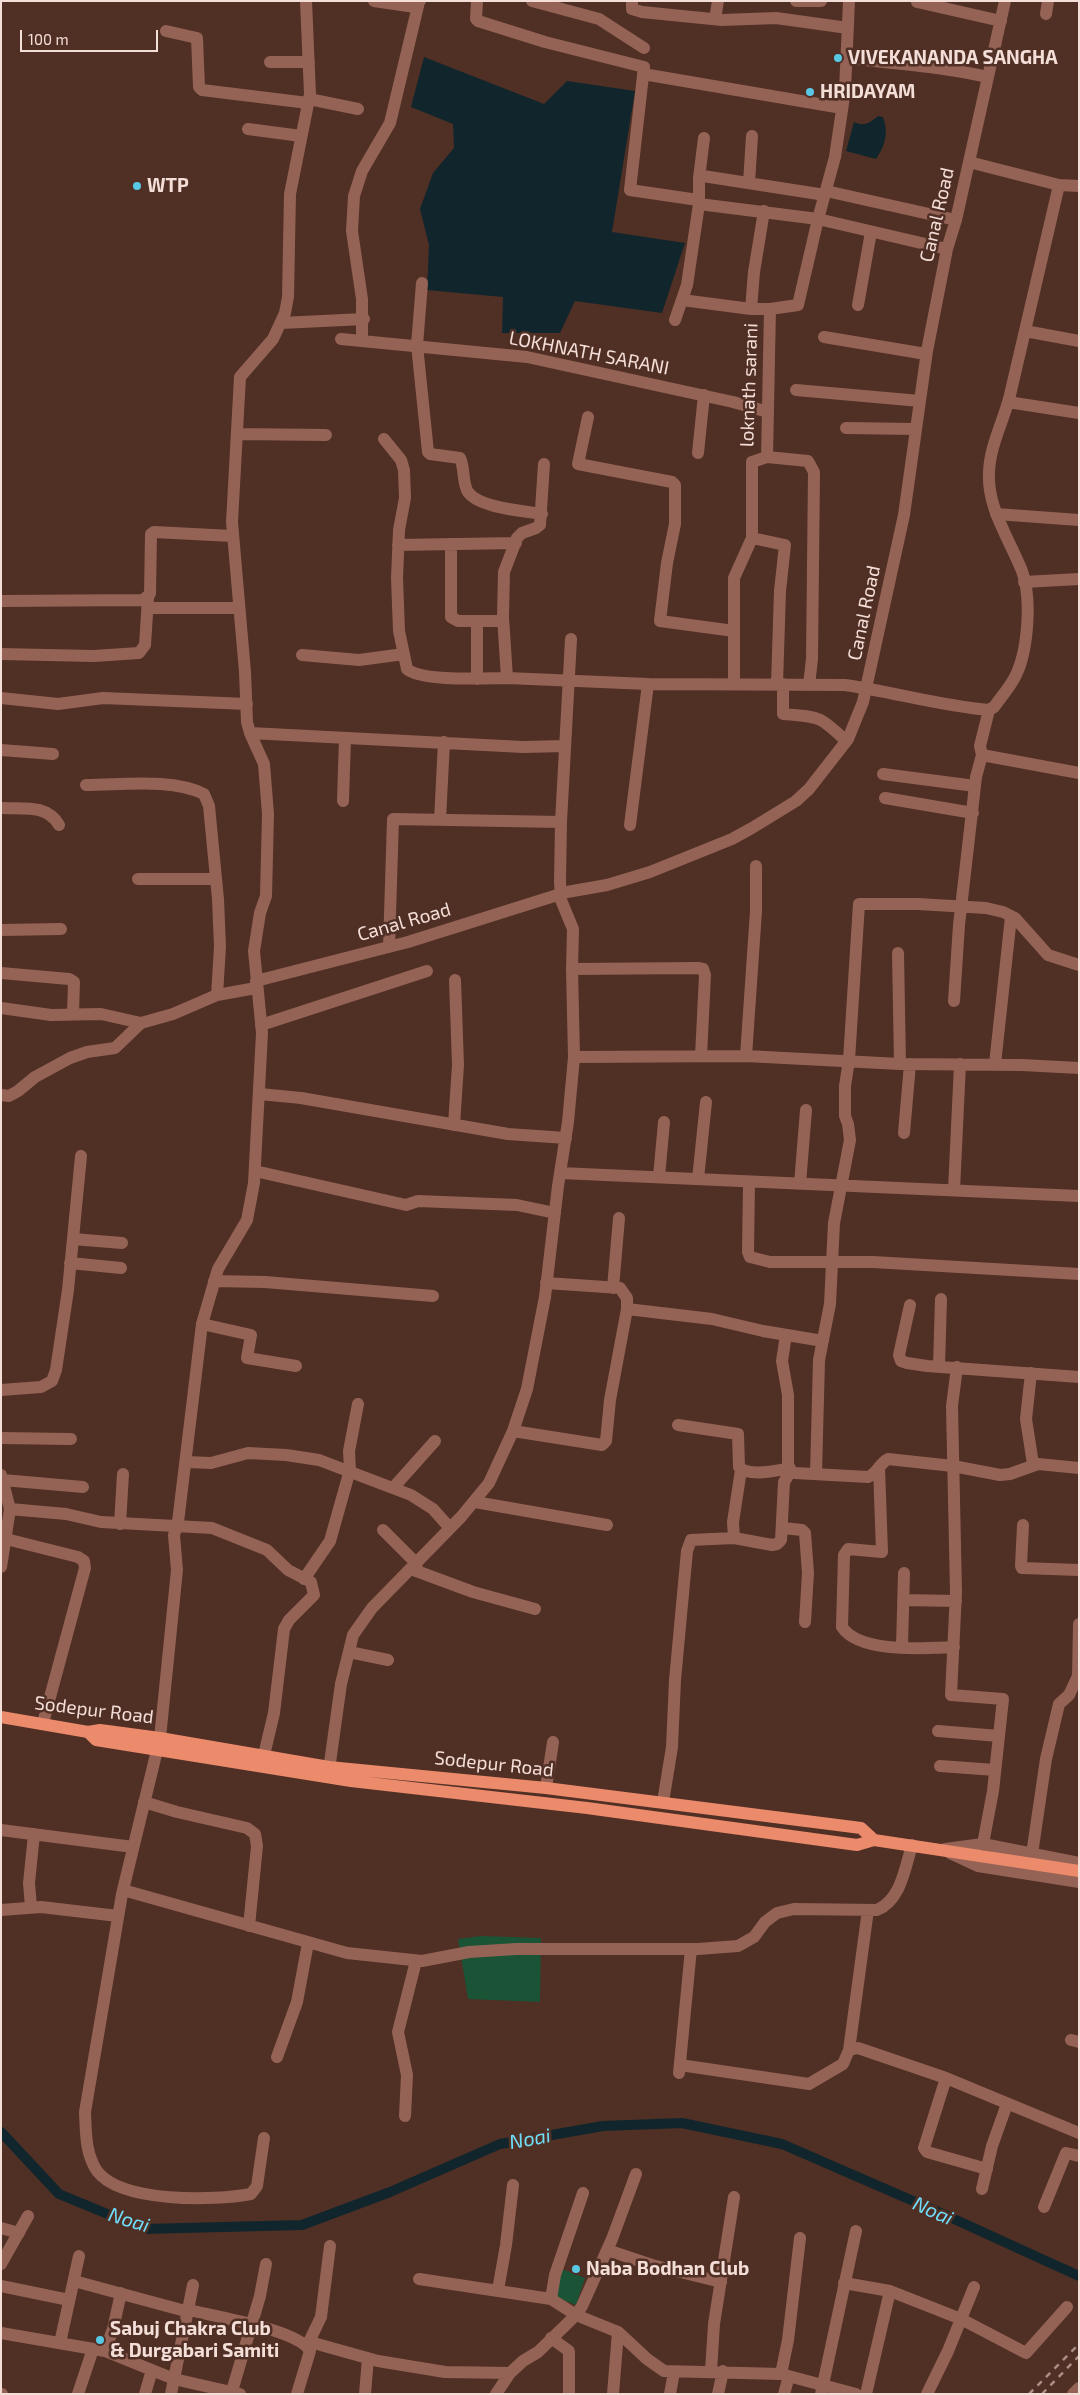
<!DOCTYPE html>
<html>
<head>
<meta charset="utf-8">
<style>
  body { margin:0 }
  #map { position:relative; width:1080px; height:2395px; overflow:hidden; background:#502f25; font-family:"Exo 2",sans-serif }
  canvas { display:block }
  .frame { position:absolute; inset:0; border:2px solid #f4ded8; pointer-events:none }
  .scale { position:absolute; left:20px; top:30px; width:138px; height:22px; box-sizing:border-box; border:2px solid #f4ded8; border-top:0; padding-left:6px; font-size:15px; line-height:18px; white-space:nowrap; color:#f4ded8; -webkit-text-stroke:4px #502f25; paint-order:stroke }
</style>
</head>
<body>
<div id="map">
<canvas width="1080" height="2395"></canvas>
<div class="frame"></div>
<div class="scale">100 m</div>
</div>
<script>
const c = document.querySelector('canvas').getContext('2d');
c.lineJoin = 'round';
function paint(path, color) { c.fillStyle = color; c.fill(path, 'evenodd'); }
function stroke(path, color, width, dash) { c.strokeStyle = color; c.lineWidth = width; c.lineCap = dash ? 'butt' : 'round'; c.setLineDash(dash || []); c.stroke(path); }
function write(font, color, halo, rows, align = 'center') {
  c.font = font + ' "Exo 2",sans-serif'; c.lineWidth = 5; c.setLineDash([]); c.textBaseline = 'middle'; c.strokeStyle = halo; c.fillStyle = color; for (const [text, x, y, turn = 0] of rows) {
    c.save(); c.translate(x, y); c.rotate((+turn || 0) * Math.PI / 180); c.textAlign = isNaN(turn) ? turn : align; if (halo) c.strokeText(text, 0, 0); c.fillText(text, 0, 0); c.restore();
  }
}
paint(new Path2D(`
  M481 1936 541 1938 540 2002 468 1999 458 1939Z
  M562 2269 585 2278 576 2305 555 2297Z`), '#1a5336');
paint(new Path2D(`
  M424 57 544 104 567 81 635 91 612 232 685 243 662 313 575 301 560 333H502L503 297 427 290 429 245 420 209 433 173 454 148 453 124 411 107Z
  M878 116 883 117C889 133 885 146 876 159L846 151 854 122C864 127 870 123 878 116Z`), '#10262c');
stroke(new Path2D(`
  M1 2132 59 2194 144 2229 302 2225 390 2192 500 2144 603 2126 682 2123 782 2144 943 2214 1079 2276`), '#10262c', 10);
stroke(new Path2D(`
  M374 1 415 7 420 1
  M477 1 476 19 478 21 545 42 644 67 630 190 698 200
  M532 1 599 19 644 48
  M632 1V9L642 12 722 20 776 18 848 28
  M796 1H821
  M917 2 1001 21
  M1046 14 1048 1
  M715 19 718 1
  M166 31 197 38 199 87 202 90 308 103
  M847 58C894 64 941 66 987 77
  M270 62H309
  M643 74 842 108
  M309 99 358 109
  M248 129 301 136
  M969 162 1059 185 1079 186
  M699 178 704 138
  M749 183 752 136
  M826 191 956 220
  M699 204V178L703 176 825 195
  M764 211 754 272 751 309H770L767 457
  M422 283 417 345 428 452 430 454 460 458C465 468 462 483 468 492 479 508 524 511 542 514
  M682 300 751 309
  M858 305 871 232
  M770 309 798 305 818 219 947 249
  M675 320 687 285 699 204 818 219 835 157 845 90 849 1
  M281 323 364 319
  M1025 331 1079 341
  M824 337 926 354
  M341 339 527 357 733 402 768 412
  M362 340V299L352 231 354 196 362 171 390 123 418 6
  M796 390 920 401
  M1008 402 1079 413
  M588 417 578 464 672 482 675 485V524L667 563 660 621 734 631
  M846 428 916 429
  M238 434 326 435
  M384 439 401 460 404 470 405 498 399 530 397 578 399 631 407 669C422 682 486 678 507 678
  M698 453 704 395
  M544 464 540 525 536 528 522 533 517 538 504 572 503 617 507 678 648 684 845 685C894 692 940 706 989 710L994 707C1001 697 1011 686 1016 675 1028 650 1032 598 1022 571 1009 538 987 508 989 472 990 445 1004 420 1010 395 1026 325 1042 255 1059 185
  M996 514 1079 520
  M752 538 785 545 780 591 777 684
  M451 544V617L458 621H503
  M398 545 516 543
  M1024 582 1079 579
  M1 601 143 600 150 594 151 534 154 532 232 536
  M148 608H239
  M1 654 94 656 139 653 145 645 148 598
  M302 655 359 660 404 654
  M477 679V621
  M734 683V578L752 538V462L767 457 808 461 814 472 812 659 809 685
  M783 684V714C819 717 819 715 846 741
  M1 698 58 704 103 698 247 704
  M989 710 980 746 982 755 1079 773
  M250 733 523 747 565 746
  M1 750 53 754
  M883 774 975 786
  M86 785C122 785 172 778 204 794L209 806 218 899 220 947 217 995
  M885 798 973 813
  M343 801 345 738
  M1 808C23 809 47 804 59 825
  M440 820 444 742
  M630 825 648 684
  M138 879H215
  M1 930 61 929
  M389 947 393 819 561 822
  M898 953 900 1064
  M572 969 698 968 703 969 705 975 701 1056
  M1 973 69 979 74 982 73 1014
  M256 981 408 942 567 892 607 885 650 872 732 839 752 828 796 801 809 789 848 739 863 702 904 515 927 351 947 249 956 220 1005 1
  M954 1001 959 925 976 777 982 755
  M1 1008 51 1015 101 1014 141 1023
  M261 1025 427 971
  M746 1056 756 911V866
  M574 1057 746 1056 900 1064 1022 1065 1079 1068
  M995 1064 1011 917
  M260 1094 301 1098 508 1134 566 1138
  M1 1095 9 1096 18 1091 35 1077 70 1058 87 1052 115 1048 141 1023 173 1014 217 995 256 988
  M454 1125 458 1065 455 980
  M904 1133 910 1064
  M255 1171 406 1205 418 1201 517 1205 555 1213
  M560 1173 1079 1196
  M659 1177 664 1122
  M698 1179 706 1102
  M749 1182 748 1252 750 1257 770 1262H873L1079 1274
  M800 1184 806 1110
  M954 1190 960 1064
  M73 1239 122 1243
  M70 1263 121 1268
  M214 1281 265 1282 433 1296
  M613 1288 619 1218
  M910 1305 899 1355 901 1361 907 1363 927 1366 1079 1377
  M627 1309 712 1319 763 1331 823 1341
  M202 1324 251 1335 247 1358 296 1366
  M786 1335 782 1361 788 1395V1464L791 1471 795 1473 868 1477C877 1474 879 1464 888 1459L953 1466 1000 1475 1010 1474 1038 1464 1079 1468
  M939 1367 941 1299
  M957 1367 952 1406 956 1592 951 1695 1003 1699 993 1791 983 1844
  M1031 1373 1026 1419 1033 1464
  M1 1390 41 1387 52 1381 56 1370 68 1290 81 1156
  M678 1425 738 1434 739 1467C749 1477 776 1471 789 1468
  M513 1431 602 1445 606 1441 610 1400 627 1309V1298L620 1288 546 1283
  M1 1438 71 1439
  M186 1462 211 1463 248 1453 286 1455 319 1460 411 1495 433 1509 449 1527
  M879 1467 882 1552 848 1549 844 1555 842 1627C860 1654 926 1648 954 1647
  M741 1470 733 1522 734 1538 772 1545 777 1544 781 1540 784 1482 791 1471
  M816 1474 819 1360 830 1304 834 1223 850 1140 848 1124 845 1116V1086L849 1060 859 904H918L986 908 1003 912 1015 918 1048 955 1079 965
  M1 1475 10 1509 1 1567
  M3 1480 83 1487
  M393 1488 435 1441
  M475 1502 607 1525
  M10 1509 66 1514 101 1522 212 1528 267 1550 288 1570 311 1582 314 1595 289 1620 284 1629 274 1713 264 1755
  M120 1524 123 1474
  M1023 1525 1021 1566 1022 1568 1079 1570
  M783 1528 802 1530 805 1533 808 1573 805 1622
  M383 1530 417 1564
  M6 1539 78 1557 84 1561 85 1568 43 1723
  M411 1569 473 1592 535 1609
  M304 1579 330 1541 350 1470 349 1451 358 1404
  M903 1600 956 1601
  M902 1647 904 1573
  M349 1652 388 1660
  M938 1731 999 1736
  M940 1766 995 1770
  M328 1777 341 1684 353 1635 372 1608 461 1517 489 1483 513 1431 527 1389 545 1297 558 1186 568 1122 574 1057 572 969 573 929 561 900 560 881 561 822 571 639
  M546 1788 553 1742
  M144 1802 177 1812 247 1828 255 1834 257 1846 249 1926
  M663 1802 672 1747 675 1680 687 1551 691 1540 734 1538
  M1 1830 133 1847
  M945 1849 983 1844 1079 1863
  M950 1853 978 1866 1079 1882
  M1032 1854 1046 1759 1059 1704 1069 1695 1078 1676 1079 1624
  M123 1890 347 1953 422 1961 469 1952 516 1949H698L738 1946 754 1937 765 1922 777 1913 794 1909 877 1910C901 1900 905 1868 912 1845
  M31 1907 29 1883 34 1834
  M1 1910 41 1907 118 1916
  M1071 2040 1079 2042
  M849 2050 868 1910
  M277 2057 297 2002 308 1943
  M680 2065 809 2084 843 2064 849 2050 858 2048 946 2078 1079 2133
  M679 2073 691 1949
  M946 2078 924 2148 927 2152 987 2169
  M405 2116 407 2075 398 2032 416 1961
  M264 2138 257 2186 251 2194C215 2201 121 2203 97 2171 85 2153 86 2132 85 2112L122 1894 160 1738 177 1570 174 1535 178 1522 202 1324 218 1269 247 1220 254 1183 262 1033 254 951 260 913 266 896 268 814 264 764 250 733 247 722 245 672 232 522 240 377 273 339 285 313 288 297 290 194 310 94 306 1
  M982 2189 992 2146 1007 2104
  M583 2193 555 2275 551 2299 576 2315 618 2332 647 2359 664 2371 781 2374 856 2394
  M1044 2207 1066 2153 1079 2156
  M1 2228 19 2233
  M607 2250 652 2265 721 2282
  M1 2264 28 2216
  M419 2279 551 2299
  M74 2281 189 2312
  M844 2283 890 2291
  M1 2286 69 2300
  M498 2290 506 2245 513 2185
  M189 2310C213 2316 299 2330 310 2351L297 2394
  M1 2333 105 2351 174 2379 240 2394
  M551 2338 569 2351V2394
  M310 2342 378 2361 445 2372 510 2373
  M60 2343 79 2256
  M307 2346 321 2317 330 2246
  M105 2351 113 2329 121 2293
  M711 2371 714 2324 734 2197
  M781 2374 788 2340 800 2238
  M232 2391 260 2296 266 2264
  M1 2394H2
  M78 2394 93 2349
  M145 2394 152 2370
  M171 2394 193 2285
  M365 2394 368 2358
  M496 2394 510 2373 523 2361 538 2352 576 2315 582 2306 612 2239 636 2174
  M613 2394 618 2332
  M670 2394 674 2372
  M718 2394 723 2371
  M784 2394 789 2376
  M821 2394 856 2231
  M866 2394 890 2291 961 2319 1026 2353 1067 2307
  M927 2394 948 2351 974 2287
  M1073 2394 1079 2388`), '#946355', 12);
stroke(new Path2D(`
  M1 1717 88 1732 100 1730 160 1738 329 1767 546 1788 861 1828 874 1840 1079 1871
  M88 1732 96 1740 351 1781 587 1808 857 1845 874 1840`), '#ec8a6c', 12);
stroke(new Path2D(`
  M1029 2394 1079 2344
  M1042 2394 1079 2356`), '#aa8f87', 2.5, [6, 6]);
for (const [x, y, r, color] of [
  [838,58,5,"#59c8e5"],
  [810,92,5,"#59c8e5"],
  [137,186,5,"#59c8e5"],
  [576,2269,5,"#59c8e5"],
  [100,2340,5,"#59c8e5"]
]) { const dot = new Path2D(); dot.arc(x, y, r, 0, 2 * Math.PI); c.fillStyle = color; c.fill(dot); stroke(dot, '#502f25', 2); }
write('bold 19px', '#f4ded8', '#502f25', [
  ["VIVEKANANDA SANGHA",848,58],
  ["HRIDAYAM",820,92],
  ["WTP",147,186],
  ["Naba Bodhan Club",586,2269],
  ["Sabuj Chakra Club",110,2329],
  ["& Durgabari Samiti",110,2351]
], 'left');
write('19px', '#f4ded8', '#502f25', [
  ["Canal Road",937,215,-77],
  ["LOKHNATH SARANI",589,353,11],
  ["loknath sarani",749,385,-88],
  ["Canal Road",864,613,-78],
  ["Canal Road",404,922,-16],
  ["Sodepur Road",94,1710,7],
  ["Sodepur Road",494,1764,6]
]);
write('italic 20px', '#70defb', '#502f25', [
  ["Noai",530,2139,-10],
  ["Noai",933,2211,24],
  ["Noai",129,2220,17]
]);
</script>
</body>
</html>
